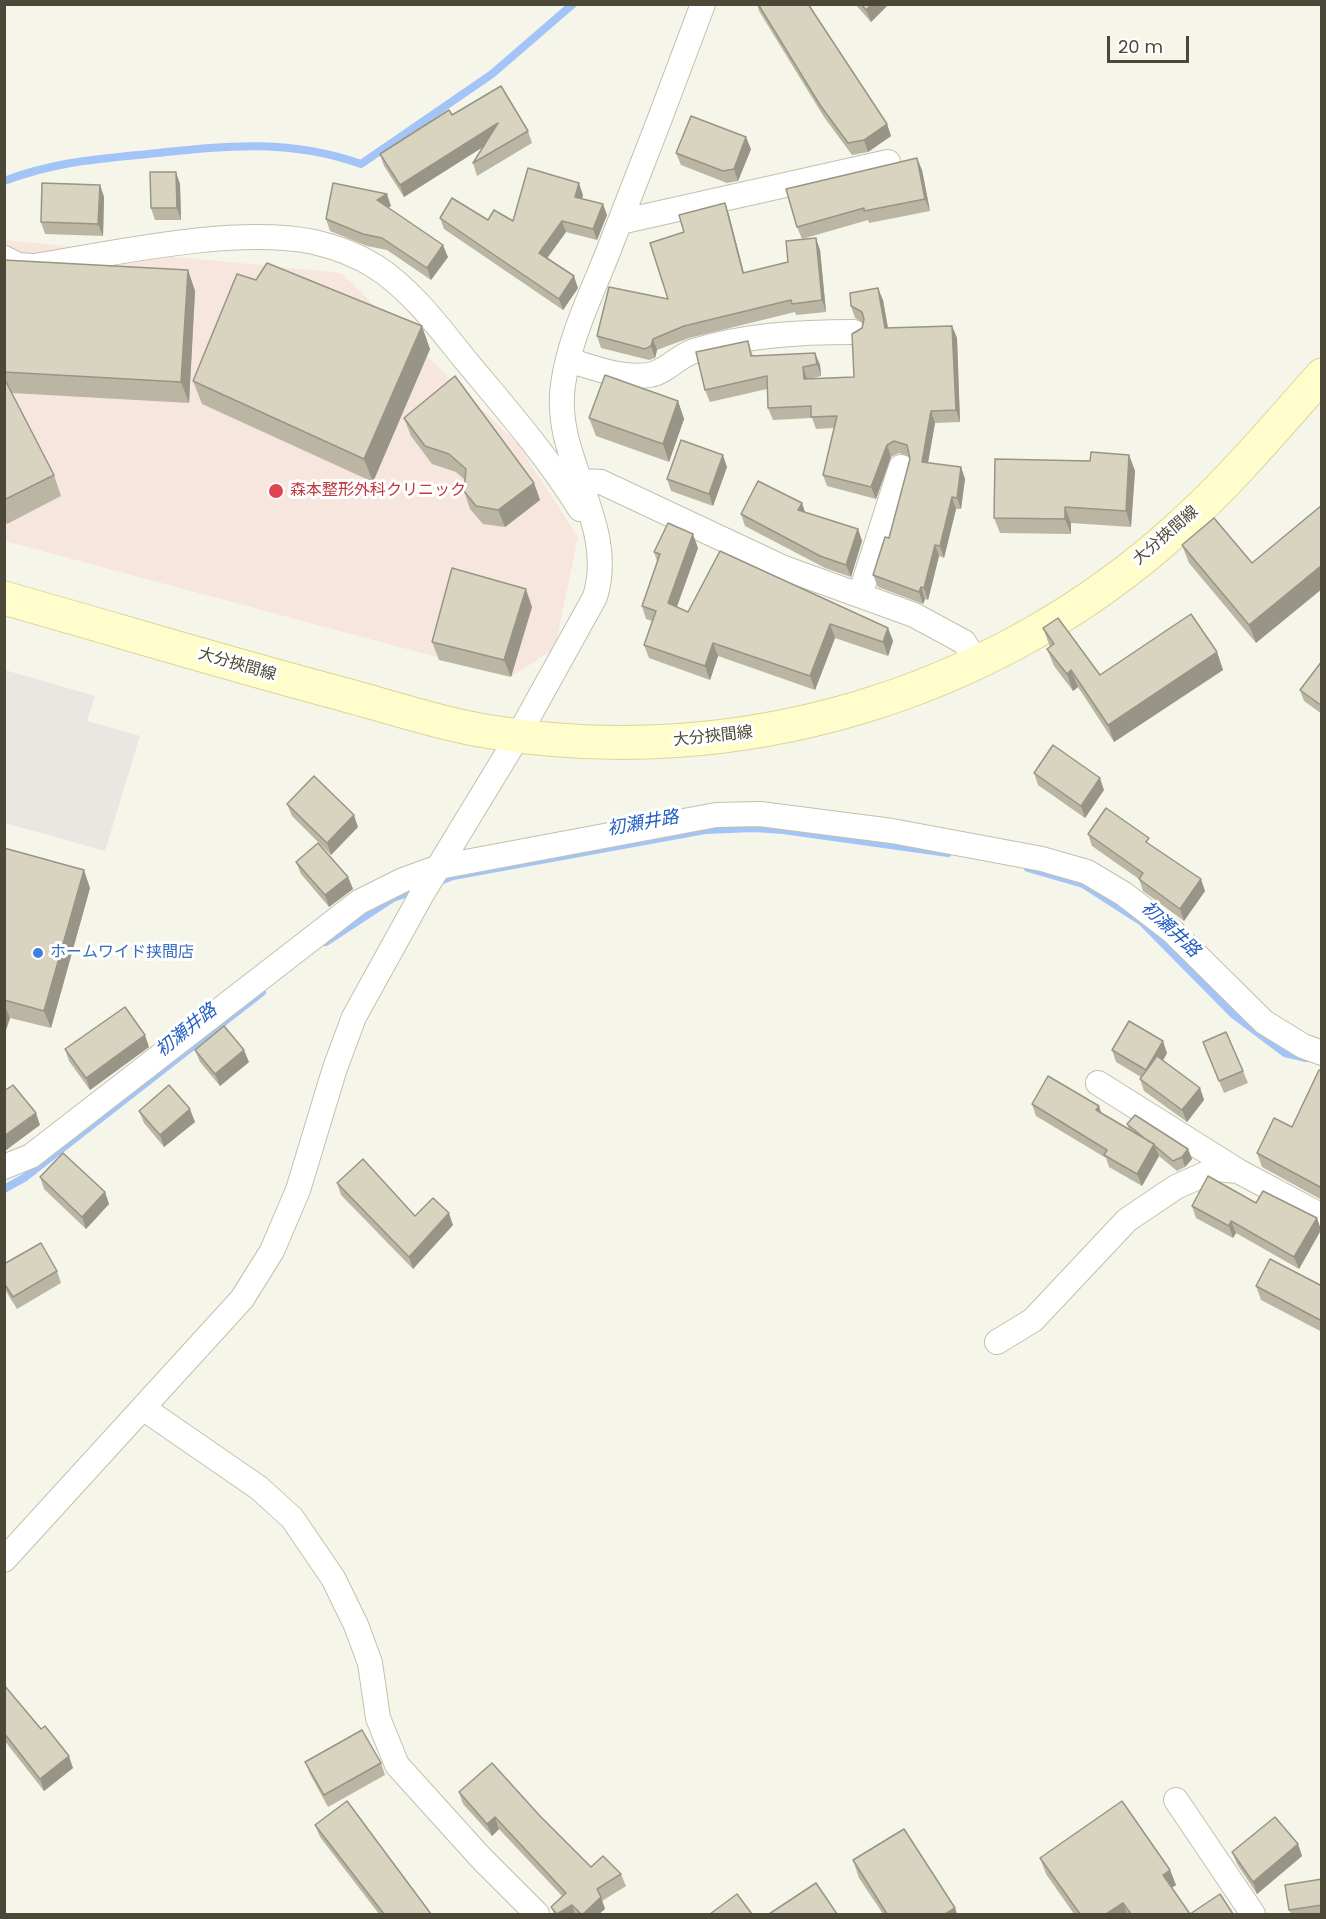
<!DOCTYPE html>
<html>
<head>
<meta charset="utf-8">
<style>
  body { margin:0 }
  #map { position:relative; width:1326px; height:1919px; overflow:hidden; background:#f6f5ea; font-family:Poppins,sans-serif }
  canvas { display:block }
  .frame { position:absolute; inset:0; border:6px solid #4c4837; pointer-events:none }
  .scale { position:absolute; left:1107px; top:36px; width:82px; height:27px; box-sizing:border-box; border:3px solid #4c4837; border-top:0; padding-left:8px; font-size:18px; line-height:21px; white-space:nowrap; color:#4c4837; -webkit-text-stroke:4px #fff; paint-order:stroke }
</style>
</head>
<body>
<div id="map">
<canvas width="1326" height="1919"></canvas>
<div class="frame"></div>
<div class="scale">20 m</div>
</div>
<script>
const c = document.querySelector('canvas').getContext('2d');
c.lineJoin = 'round';
function paint(path, color) { c.fillStyle = color; c.fill(path, 'evenodd'); }
function stroke(path, color, width, dash) { c.strokeStyle = color; c.lineWidth = width; c.lineCap = dash ? 'butt' : 'round'; c.setLineDash(dash || []); c.stroke(path); }
function write(font, color, halo, rows, align = 'center') {
  c.font = font + ' Poppins,"Noto Sans JP",sans-serif'; c.lineWidth = 6; c.setLineDash([]); c.textBaseline = 'middle'; c.strokeStyle = halo; c.fillStyle = color; for (const [text, x, y, turn = 0] of rows) {
    c.save(); c.translate(x, y); c.rotate((+turn || 0) * Math.PI / 180); c.textAlign = isNaN(turn) ? turn : align; if (halo) c.strokeText(text, 0, 0); c.fillText(text, 0, 0); c.restore();
  }
}
paint(new Path2D(`
  M4 240 341 273 518 444 578 537 555 648 511 677 5 541Z`), '#f7e6de');
paint(new Path2D(`
  M5 670 95 696 87 721 140 736 105 851 5 823Z`), '#e8e7e2');
stroke(new Path2D(`
  M4 181C54 162 96 159 148 154 225 146 287 138 361 164L492 74 573 4
  M1028 868 1083 884 1142 922 1233 1014 1285 1053 1306 1058
  M437 882 453 876 705 830 754 828 783 830 948 853
  M326 942 393 898 419 889
  M4 1189 24 1178 262 992`), '#a3c4f7', 8);
const street = new Path2D(`
  M620 222 888 162
  M4 258 18 265 35 266C116 253 233 226 314 242 336 247 357 255 376 267 413 291 440 329 467 362 507 410 547 456 580 509
  M568 360C595 368 621 379 649 375 665 373 678 356 694 351 745 335 800 332 854 332
  M581 481 601 482 784 568 914 615 964 642 977 662
  M860 595 901 467
  M1098 1083 1238 1171
  M4 1167 31 1156 359 902 403 880 439 867 716 815 760 814 892 831 1042 859 1087 872 1124 894 1172 931 1264 1022 1303 1046 1322 1053
  M997 1342 1033 1320 1127 1220 1176 1187 1216 1169 1238 1171 1322 1216
  M143 1408 259 1488 292 1518 333 1578 356 1625 370 1663 378 1718 397 1765 482 1859 537 1914
  M4 1560 242 1299 272 1251 298 1190 335 1068 354 1017 422 894 518 736 595 597C618 523 552 459 563 385 569 338 593 291 610 247 642 166 673 85 703 4
  M1176 1800 1253 1914`);
const secondary = new Path2D(`
  M4 598C117 630 229 664 342 694 391 707 441 724 491 732 737 772 992 696 1176 530 1229 483 1275 428 1322 375`);
stroke(street, '#c3c0ac', 26);
stroke(secondary, '#dad697', 35);
stroke(street, '#fff', 24);
stroke(secondary, '#fffdcc', 33);
paint(new Path2D(`
  M757 4H808L887 124 891 136 868 152 852 155 824 117 759 11Z
  M855 4H889L871 22Z
  M452 115 528 131 532 143 477 176 473 163 483 147 404 197 384 166 380 154Z
  M751 149 738 181 727 183 681 165 676 153Z
  M922 170 930 211 869 223 868 220 802 239 797 227Z
  M180 184 181 220H155L151 208Z
  M100 185 104 197 103 236 45 234 41 222Z
  M583 195 582 199 607 215 597 240 566 232 547 258 578 288 563 310 444 229 440 218 513 221Z
  M725 203 729 215 744 273 788 262 820 250 826 312 796 315 795 312 689 338 657 350 655 358 649 360 601 348 597 336 668 299 684 232Z
  M391 206 388 208 448 257 431 280 387 250 367 246 330 231 326 219Z
  M4 260 188 270 195 291 189 403 12 393 54 475 61 496 7 524 4 519Z
  M883 300 888 328 952 326 957 338 960 422 935 423 928 463 961 467 965 479 961 509H956L944 558 939 556 928 600 925 599 923 604 878 587 873 575 889 538 910 459V457L899 453 891 457 876 499 827 486 823 475 834 428 816 429 812 418 773 420 768 408 767 389 710 402 705 390 748 341 753 356 815 353 820 365 821 376 810 379 854 377 863 323 855 318 851 306Z
  M430 349 373 482 202 404 193 381Z
  M678 401 684 419 669 462 596 436 589 418Z
  M404 418 534 483 540 500 505 527 483 524 470 509 464 491 465 480 456 472 432 464 411 436Z
  M1129 455 1135 471 1131 527 1071 523V534L1000 533 994 518 1090 461Z
  M727 467 713 506 671 491 667 479Z
  M802 503 805 513 858 529 862 541 851 577 825 568 745 526 741 514Z
  M1214 518 1256 643 1189 563 1182 545Z
  M698 548 677 607 688 612 888 628 893 641 888 656 835 638 815 690 718 656 710 680 649 658 644 645 652 621 646 619 642 606 657 561 654 552Z
  M532 607 511 677 439 660 432 642Z
  M1043 628 1100 675 1217 652 1223 670 1114 742 1078 687 1073 691 1054 666 1047 649 1050 647Z
  M1322 661V714L1304 701 1300 690Z
  M1034 773 1104 790 1085 818 1038 785Z
  M287 804 358 827 331 855 292 816Z
  M1088 834 1151 845 1205 891 1184 921 1143 891 1139 879 1092 846Z
  M4 848 90 888 51 1028 10 1018 4 1036Z
  M296 862 348 877 353 889 329 907 301 874Z
  M1203 1042 1243 1071 1248 1083 1224 1093Z
  M149 1047 90 1090 69 1061 65 1049Z
  M195 1050 249 1062 220 1086 200 1062Z
  M1112 1050 1167 1053 1163 1061 1200 1088 1204 1100 1187 1122 1144 1091 1140 1079 1141 1077 1116 1062Z
  M1322 1071V1200L1262 1167 1257 1153 1292 1127Z
  M1032 1104 1101 1113 1129 1130 1127 1124 1188 1149 1192 1159 1185 1167 1177 1171 1159 1156 1142 1186 1109 1167 1106 1158 1036 1116Z
  M139 1111 195 1122 164 1147 144 1123Z
  M40 1177 105 1192 109 1204 86 1229 44 1189Z
  M337 1183 415 1216 453 1225 413 1269 341 1195Z
  M1256 1203 1317 1218 1321 1230 1299 1269 1236 1233 1233 1238 1196 1218 1192 1206Z
  M4 1264 57 1271 61 1283 17 1309 4 1288Z
  M1256 1286H1322V1332L1261 1300Z
  M4 1685 73 1768 44 1791 4 1740Z
  M305 1762 381 1763 385 1775 328 1807 310 1774Z
  M459 1792 540 1816 591 1867 621 1874 626 1886 602 1901 605 1909 599 1914H554L551 1907 562 1896 499 1829 492 1836 463 1804Z
  M315 1825 431 1914H379L320 1837Z
  M1298 1844 1302 1856 1257 1894 1237 1864 1232 1852Z
  M1040 1858 1170 1870 1176 1885 1172 1888 1190 1914H1233H1074L1046 1874Z
  M853 1860 955 1908 957 1914H883L859 1878Z
  M1322 1879V1914H1291L1289 1910Z`), '#bbb6a4');
paint(new Path2D(`
  M872 4H889L871 22 866 10Z
  M498 123 502 135 404 197 400 185Z
  M887 124 891 136 868 152 864 140Z
  M746 137 751 149 738 181 734 169Z
  M917 158 922 170 930 211 925 199Z
  M176 172 180 184 181 220 177 208Z
  M579 183 583 195 579 208 575 197Z
  M100 185 104 197 103 236 98 224Z
  M387 194 391 206 381 212 377 200Z
  M725 203 729 215 747 285 743 273Z
  M603 204 607 215 597 240 593 229Z
  M562 221 566 232 543 264 539 253Z
  M816 238 820 250 826 312 822 300Z
  M443 245 448 257 431 280 427 268Z
  M188 270 195 291 189 403 181 382Z
  M574 276 578 288 563 310 559 299Z
  M878 288 883 300 890 340 885 328Z
  M422 326 430 349 373 482 364 459Z
  M952 326 957 338 960 422 956 410Z
  M653 339 657 350 655 358 651 346Z
  M815 353 820 365 821 376 817 364Z
  M803 367 807 379H804Z
  M678 401 684 419 669 462 663 444Z
  M931 411 935 423 926 474 922 462Z
  M887 445 891 457 876 499 871 487Z
  M723 455 727 467 713 506 709 494Z
  M1129 455 1135 471 1131 527 1126 511Z
  M961 467 965 479 961 509 957 498Z
  M534 483 540 500 505 527 498 510Z
  M952 497 956 509 944 558 940 546Z
  M802 503 806 515 798 510Z
  M1065 507 1071 523V534L1065 519Z
  M858 529 862 541 851 577 846 565Z
  M693 534 698 548 673 617 668 603Z
  M935 545 939 556 928 600 924 588Z
  M1322 565V589L1256 643 1249 625Z
  M921 587 925 599 923 604 919 592Z
  M526 589 532 607 511 677 504 660Z
  M830 624 835 638 815 690 810 676Z
  M888 628 893 641 888 656 883 642Z
  M713 643 718 656 710 680 705 666Z
  M1217 652 1223 670 1114 742 1108 725Z
  M1071 670 1078 687 1073 691 1067 674Z
  M1100 778 1104 790 1085 818 1081 806Z
  M354 815 358 827 331 855 327 843Z
  M84 870 90 888 51 1028 44 1011Z
  M348 877 353 889 329 907 325 895Z
  M1201 879 1205 891 1184 921 1180 909Z
  M4 1004 10 1018 4 1036Z
  M145 1035 149 1047 90 1090 86 1078Z
  M1163 1041 1167 1053 1150 1082 1146 1070Z
  M244 1050 249 1062 220 1086 215 1074Z
  M1200 1088 1204 1100 1187 1122 1182 1110Z
  M1099 1106 1103 1118 1096 1110Z
  M190 1109 195 1122 164 1147 160 1135Z
  M36 1113 40 1125 5 1151 4 1136Z
  M1154 1144 1159 1156 1142 1186 1137 1174Z
  M1188 1149 1192 1159 1185 1167 1182 1157Z
  M105 1192 109 1204 86 1229 82 1217Z
  M449 1213 453 1225 413 1269 409 1257Z
  M1317 1218 1321 1230 1299 1269 1294 1257Z
  M1231 1221 1236 1233 1233 1238 1229 1226Z
  M69 1756 73 1768 44 1791 40 1779Z
  M495 1817 499 1829 492 1836 487 1824Z
  M1298 1844 1302 1856 1257 1894 1253 1882Z
  M1170 1870 1176 1885 1168 1890 1163 1875Z
  M601 1897 605 1909 599 1914H583Z
  M1123 1903 1127 1914H1106Z
  M572 1905 575 1914H557Z
  M955 1908 957 1914H945Z`), '#989486');
const building = new Path2D(`
  M758 4H808L887 124 864 140 848 143 820 105Z
  M861 4H872L866 10Z
  M501 86 528 131 473 163 498 123 400 185 380 154 449 110 452 115Z
  M691 116 746 137 734 169 723 171 676 153Z
  M917 158 925 199 864 211V208L797 227 786 189Z
  M528 168 579 183 575 197 603 204 593 229 562 221 539 253 574 276 559 299 440 218 452 198 488 220 494 210 513 221Z
  M150 172H176L177 208H151Z
  M42 183 100 185 98 224 41 222Z
  M333 183 387 194 377 200 443 245 427 268 382 238 363 234 326 219Z
  M725 203 743 273 788 262 786 241 816 238 822 300 792 304 791 300 684 326 653 339 651 346 645 349 597 336 609 287 668 299 650 243 684 232 679 215Z
  M4 260 188 270 181 382 4 372Z
  M267 263 422 326 364 459 193 381 237 274 256 280Z
  M878 288 885 328 952 326 956 410 931 411 922 462 961 467 957 498 952 497 940 546 935 545 924 588 921 587 919 592 873 575 885 537 889 538 910 459 907 445 894 441 887 445 871 487 823 475 837 416 811 417V406L768 408 767 376 705 390 696 352 748 341 751 356 815 353 817 364 803 367 804 379 854 377 852 334 862 328 864 319 862 312 851 306 850 293Z
  M605 375 678 401 663 444 589 418Z
  M455 376 534 483 498 510 476 506 464 491 466 469 449 454 425 446 404 418Z
  M4 378 54 475 4 500Z
  M681 440 723 455 709 494 667 479Z
  M1091 452 1129 455 1126 511 1065 507V519L994 518 995 459 1090 461Z
  M758 481 802 503 798 510 858 529 846 565 820 556 741 514Z
  M1322 505V565L1249 625 1182 545 1214 518 1252 563Z
  M668 523 693 534 668 603 688 612 720 551 888 628 883 642 830 624 810 676 713 643 705 666 644 645 656 611 642 606 660 554 654 552Z
  M452 568 526 589 504 660 432 642Z
  M1191 614 1217 652 1108 725 1071 670 1067 674 1047 649 1054 644 1043 628 1058 618 1100 675Z
  M1322 661V706L1300 690Z
  M1053 745 1100 778 1081 806 1034 773Z
  M314 776 354 815 327 843 287 804Z
  M1106 808 1149 838 1146 842 1201 879 1180 909 1139 879 1143 873 1088 834Z
  M318 843 348 877 325 895 296 862Z
  M4 848 84 870 44 1011 4 1000Z
  M125 1007 145 1035 86 1078 65 1049Z
  M1129 1021 1163 1041 1146 1070 1112 1050Z
  M224 1026 244 1050 215 1074 195 1050Z
  M1226 1032 1243 1071 1219 1081 1203 1042Z
  M1157 1056 1200 1088 1182 1110 1140 1079Z
  M1319 1070 1322 1071V1188L1257 1153 1274 1118 1292 1127Z
  M1048 1076 1099 1106 1096 1110 1154 1144 1137 1174 1104 1155 1107 1150 1032 1104Z
  M13 1085 36 1113 4 1136V1091Z
  M169 1085 190 1109 160 1135 139 1111Z
  M1135 1115 1188 1149 1182 1157 1173 1161 1155 1146 1154 1144 1148 1141 1127 1124Z
  M63 1153 105 1192 82 1217 40 1177Z
  M363 1159 415 1216 433 1198 449 1213 409 1257 337 1183Z
  M1208 1176 1256 1203 1263 1191 1317 1218 1294 1257 1231 1221 1229 1226 1192 1206Z
  M41 1243 57 1271 13 1297 4 1283V1264Z
  M1270 1259 1322 1286V1321L1256 1286Z
  M4 1685 41 1729 45 1726 69 1756 40 1779 4 1733Z
  M362 1730 381 1763 324 1795 305 1762Z
  M492 1763 540 1816 591 1867 603 1856 621 1874 597 1889 601 1897 583 1914H581L572 1905 557 1914 551 1907 566 1893 495 1817 487 1824 459 1792Z
  M347 1801 431 1914H384L315 1825Z
  M1122 1801 1170 1870 1163 1875 1190 1914 1220 1894 1233 1914H1131L1123 1903 1106 1914H1080L1040 1858Z
  M1275 1817 1298 1844 1253 1882 1232 1852Z
  M904 1829 955 1908 945 1914H887L853 1860Z
  M1322 1879V1905L1289 1910 1285 1885Z
  M816 1883 837 1914H769Z
  M737 1894 752 1914H710Z`);
paint(building, '#d9d4bf');
stroke(building, '#989486', 1.5);
for (const [x, y, r, color] of [
  [276,491,8,"#e0444e"],
  [38,953,6,"#3f7fe0"]
]) { const dot = new Path2D(); dot.arc(x, y, r, 0, 2 * Math.PI); c.fillStyle = color; c.fill(dot); stroke(dot, '#fff', 2); }
write('16px', '#be3a42', '#fff', [
  ["森本整形外科クリニック",290,491]
], 'left');
write('16px', '#4c4837', '#fff', [
  ["大分挾間線",1166,536,-41],
  ["大分挾間線",237,665,16],
  ["大分挾間線",713,737,-6]
]);
write('16px', '#366cbe', '#fff', [
  ["ホームワイド挟間店",50,953]
], 'left');
write('italic 18px', '#2560c2', '#fff', [
  ["初瀬井路",643,824,-10],
  ["初瀬井路",1170,930,43],
  ["初瀬井路",187,1031,-39]
]);
</script>
</body>
</html>
